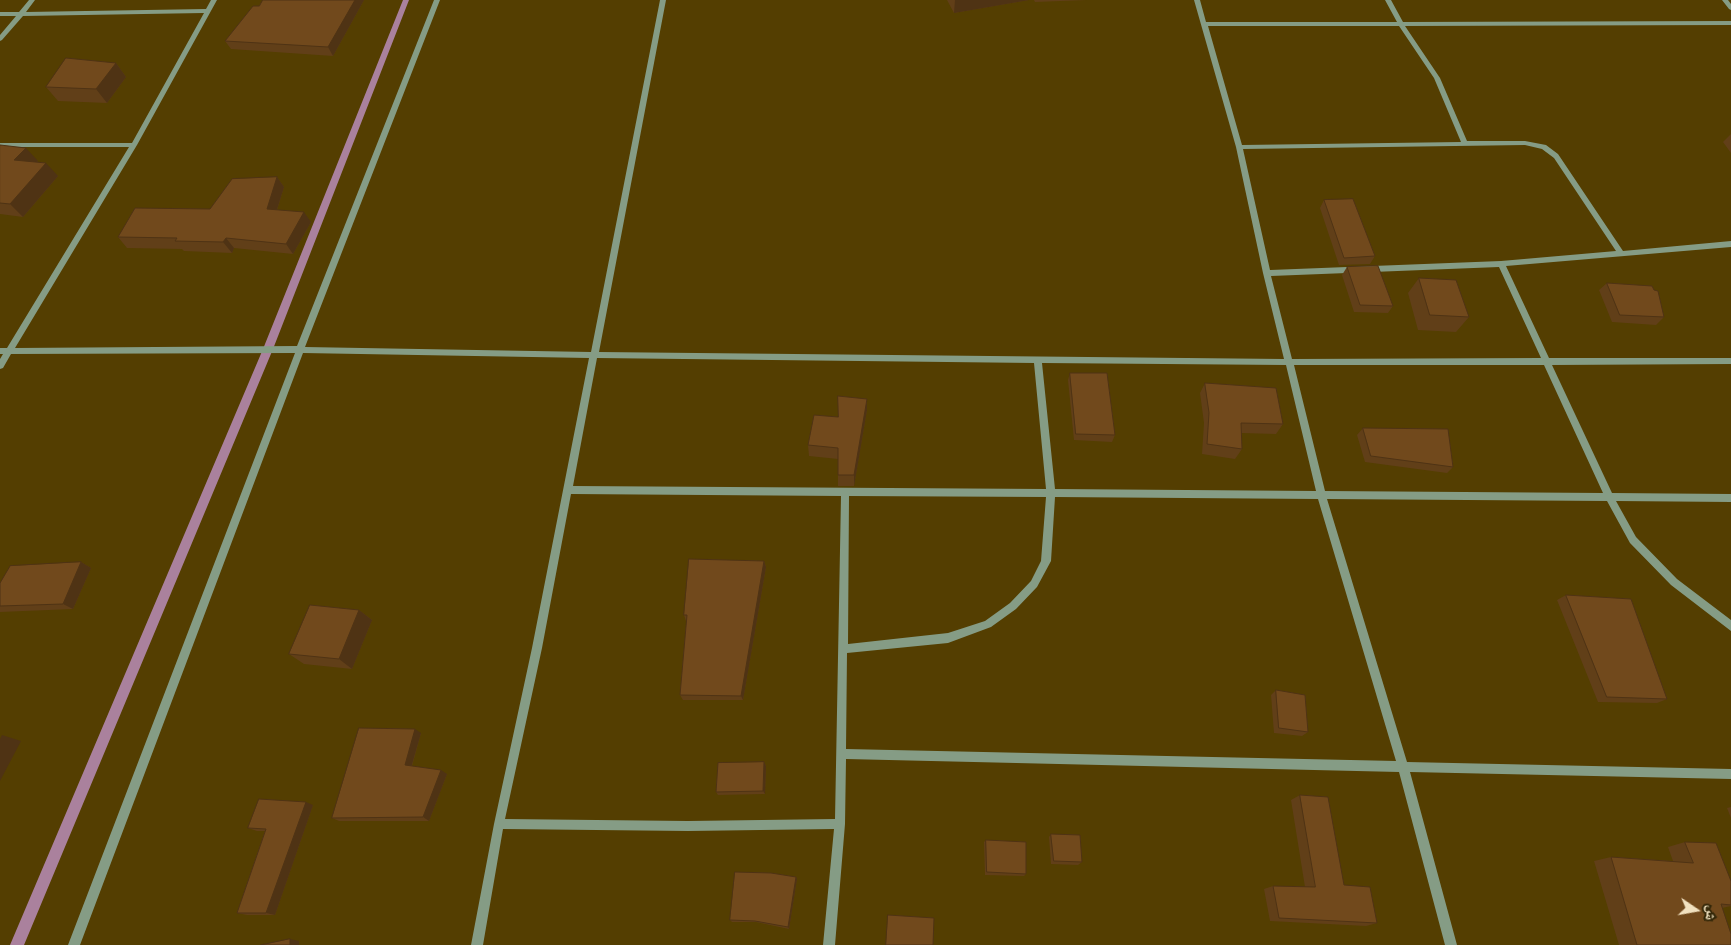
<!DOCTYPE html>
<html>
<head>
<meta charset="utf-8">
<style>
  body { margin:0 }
  #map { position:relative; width:1731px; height:945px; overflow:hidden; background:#543e01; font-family:"Fira Sans","Noto Naskh Arabic",sans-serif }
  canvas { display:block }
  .north { position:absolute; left:1671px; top:885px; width:50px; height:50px; -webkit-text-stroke:4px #332708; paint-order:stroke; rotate:102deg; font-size:14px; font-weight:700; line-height:20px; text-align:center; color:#f1e1bf }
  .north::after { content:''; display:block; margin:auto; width:18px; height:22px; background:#f1e1bf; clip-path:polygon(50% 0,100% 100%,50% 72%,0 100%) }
</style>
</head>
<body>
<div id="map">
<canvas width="1731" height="945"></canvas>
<div class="north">ش</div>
</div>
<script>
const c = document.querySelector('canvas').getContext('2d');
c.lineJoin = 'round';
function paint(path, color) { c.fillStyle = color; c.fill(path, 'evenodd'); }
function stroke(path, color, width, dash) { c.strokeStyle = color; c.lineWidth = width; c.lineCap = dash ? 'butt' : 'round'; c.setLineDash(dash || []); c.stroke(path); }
paint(new Path2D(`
  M403 0H409L273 349 24 945H10L263 349Z`), '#aa819d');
paint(new Path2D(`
  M29 0H35L26 12 206 9 211 0H217L137 145 15 348 297 346 434 0H440L305 347 591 352 660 0H666L599 352 1284 359 1263 273 1236 147 1194 0H1200L1206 22H1397L1385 0H1391L1403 22 1731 21V25L1405 26 1440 78 1467 141H1525L1546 145 1558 154 1623 251 1731 241V247L1506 266 1549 358H1731V364L1552 365 1612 493 1731 494V502L1616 501 1636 537 1677 579 1731 620V631L1671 585 1630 543 1607 501 1327 499 1407 762 1731 769V779L1410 772 1457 945H1445L1399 772 846 759 845 824 835 945H823L834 829 688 831 503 829 483 945H471L494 824 532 648 589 358 303 353 80 945H68L295 353 11 354 3 368 0 369V359L3 354H0V348H7L129 147H0V143H132L204 13 23 16 2 40 0 41V35L16 16H0V12H19ZM1208 26H1399L1434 78 1461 142 1242 145ZM1525 145 1542 149 1554 158 1616 251 1501 261 1270 270 1243 149ZM1499 267 1541 358 1292 359 1271 276ZM597 358 1034 363 1046 489 573 486ZM1042 363 1286 365 1316 491 1055 489ZM1294 365H1544L1603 493 1325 491ZM571 494 841 496 835 819 688 821 505 819 542 648ZM849 496 1046 497 1041 561 1031 581 1010 603 985 621 948 633 848 644ZM1055 497 1318 499 1396 761 846 749 847 653 948 643 991 627 1016 609 1037 587 1051 561Z
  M1722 0H1728L1731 4V10L1729 9Z`), '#859c85');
paint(new Path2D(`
  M263 0H364L333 56 231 49 225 41 259 6Z
  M947 0H1029L954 13Z
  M1034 0H1087L1035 2Z
  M116 63 126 77 107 103 58 101 46 87Z
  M1731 134V153L1723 142Z
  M0 145 38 161 37 162 58 176 23 217 0 214Z
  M277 177 284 187 277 210 311 222 293 254 234 248 232 253 184 251 182 249 127 248 118 237 210 209Z
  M1324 200 1375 256 1370 264 1339 265 1320 208Z
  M1347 267 1393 306 1388 313 1354 312 1342 275Z
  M1419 278 1469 317 1456 332 1418 330 1408 293Z
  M1607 283 1664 317 1656 325 1612 322 1599 290Z
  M1070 373 1115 435 1112 442 1074 440 1068 380Z
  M1205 383 1283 424 1276 434 1241 433 1242 449 1235 459 1202 454 1204 423 1200 393Z
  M867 399V410L854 486H838V459L809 456 808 445 838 417Z
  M1363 428 1453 467 1447 473 1365 462 1357 435Z
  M764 561 766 567 743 700H683L680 695 687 621H686L684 615Z
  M81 562 91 568 73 609 0 612V583Z
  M1566 595 1667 699 1657 703 1598 702 1557 600Z
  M359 610 372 620 352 669 304 664 289 654Z
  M1276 690 1308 732 1302 736 1274 733 1271 695Z
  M421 733 412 766 447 774 429 821H339L332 818Z
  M764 762 766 766 765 794 718 795 716 792Z
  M1300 795 1344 885 1377 923 1366 926 1270 921 1264 889 1273 886 1305 887 1291 800Z
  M313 805 275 915H247L237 913 265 831H257L248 828Z
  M1731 807V818L1727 808Z
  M1051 834 1082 862 1078 865 1051 864 1049 837Z
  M986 840 1026 874 1024 876 985 875 984 842Z
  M1685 842 1731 881V906L1722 908 1731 945H1619L1594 861 1611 857 1673 861 1668 847Z
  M796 877 797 879 789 929 756 922H732L730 920Z`), '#613f18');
paint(new Path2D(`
  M355 0H364L333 56 328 47Z
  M955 0H1029L954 13Z
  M116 63 126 77 107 103 96 89Z
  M26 148 38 161 27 173 14 160Z
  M46 163 58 176 23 217 10 204Z
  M277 177 284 187 274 219 267 209Z
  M304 212 311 222 293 254 286 244Z
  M226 238 234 248 232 253 223 242Z
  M867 399V410L854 486V475Z
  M764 561 766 567 743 700 741 696Z
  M81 562 91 568 73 609 63 604Z
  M359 610 372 620 352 669 339 659Z
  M415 729 421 733 411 768 405 765Z
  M2 735 21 741 0 781V739Z
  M764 762 766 766 765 794 763 791Z
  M441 770 447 774 429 821 423 817Z
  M306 802 313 805 275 915 266 913Z
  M796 877 797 879 789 929 788 927Z
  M290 939 299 941V945H290Z`), '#4f3314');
const building = new Path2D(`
  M263 0H355L328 47 225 41 253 6H259Z
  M66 58 116 63 96 89 46 87Z
  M0 145 26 148 14 160 46 163 10 204 0 203Z
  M277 177 267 209 304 212 286 244 226 238 223 242 175 241 177 238 118 237 135 208 210 209 232 179Z
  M1353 199 1375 256 1344 258 1324 200Z
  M1378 266 1393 306 1360 305 1347 267Z
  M1419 278 1456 280 1469 317 1430 315Z
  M1607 283 1652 286 1654 290 1658 291 1664 317 1620 315Z
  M1070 373H1107L1115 435 1076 434Z
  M1205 383 1276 388 1283 424 1241 423 1242 449 1207 444 1209 413Z
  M838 396 867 399 854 475H838V448L808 445 814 415 838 417Z
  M1363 428 1448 429 1453 467 1371 456Z
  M689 559 764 561 741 696 680 695 687 615H684Z
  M81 562 63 604 0 606V583L10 566Z
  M1566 595 1631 599 1667 699 1607 697Z
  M310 605 359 610 339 659 289 654Z
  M1276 690 1305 695 1308 732 1279 728Z
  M359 728 415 729 405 765 441 770 423 817 332 818Z
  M764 762 763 791 716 792 718 763Z
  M1300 795 1328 797 1344 885 1370 887 1377 923 1279 918 1273 886 1315 887Z
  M259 799 306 802 266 913H237L266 829 248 828Z
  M1051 834 1080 835 1082 862 1054 861Z
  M986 840 1026 842V874L987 872Z
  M1685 842 1716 843 1731 881V905L1721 904 1731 934V945H1637L1611 857 1693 863Z
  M735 872 771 873 796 877 788 927 755 921 730 920Z
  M888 915 934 918 933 945H886Z
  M290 939V945H261Z`);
paint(building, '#71491c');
stroke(building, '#4f3314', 1);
</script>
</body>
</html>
